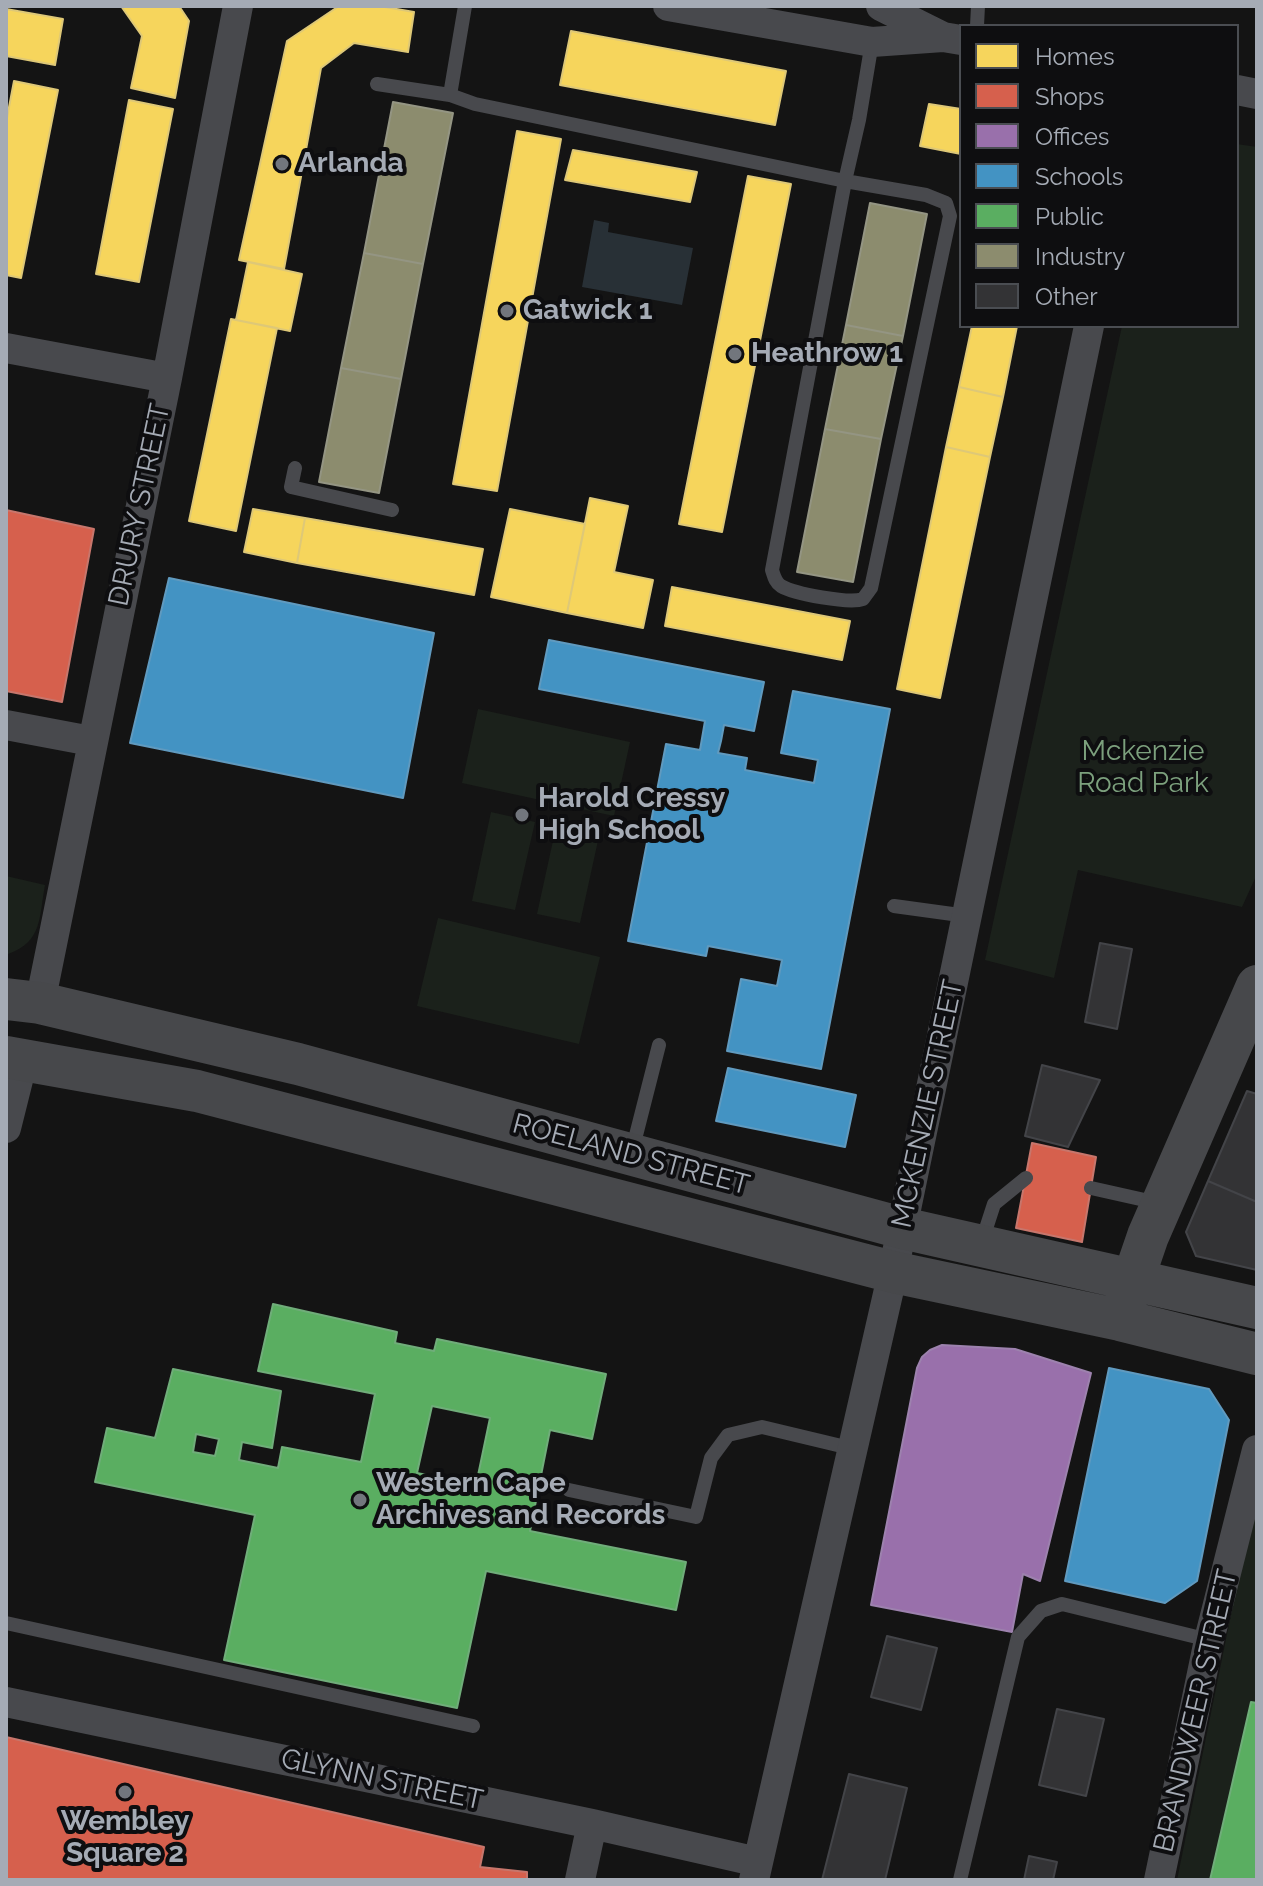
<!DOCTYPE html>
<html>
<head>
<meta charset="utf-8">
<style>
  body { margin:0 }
  #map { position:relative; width:1263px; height:1886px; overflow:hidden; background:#141414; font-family:Raleway,sans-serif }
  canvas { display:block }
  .frame { position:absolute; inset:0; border:8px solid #a5abb5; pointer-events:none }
  .legend { position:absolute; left:959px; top:24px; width:280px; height:304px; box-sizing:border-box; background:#0e0e10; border:2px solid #4a4d52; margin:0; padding:10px 14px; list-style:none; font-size:24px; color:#a5abb5 }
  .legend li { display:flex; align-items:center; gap:16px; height:40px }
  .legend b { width:40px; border:2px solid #4a4d52 }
</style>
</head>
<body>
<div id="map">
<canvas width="1263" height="1886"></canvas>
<div class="frame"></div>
<ul class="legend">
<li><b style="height:22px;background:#f6d55c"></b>Homes</li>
<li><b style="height:22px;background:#d6604d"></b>Shops</li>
<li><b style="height:22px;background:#9970ab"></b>Offices</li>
<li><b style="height:22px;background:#4393c3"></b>Schools</li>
<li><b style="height:22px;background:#5aae61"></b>Public</li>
<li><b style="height:22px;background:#8c8c6e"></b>Industry</li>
<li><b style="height:22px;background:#333335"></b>Other</li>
</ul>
</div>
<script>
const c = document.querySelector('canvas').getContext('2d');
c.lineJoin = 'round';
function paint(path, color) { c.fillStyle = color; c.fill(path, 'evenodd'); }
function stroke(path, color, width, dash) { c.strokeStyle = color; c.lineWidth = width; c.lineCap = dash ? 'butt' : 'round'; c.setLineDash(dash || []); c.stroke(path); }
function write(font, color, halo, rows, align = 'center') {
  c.font = font + ' Raleway,sans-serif'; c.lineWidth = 8; c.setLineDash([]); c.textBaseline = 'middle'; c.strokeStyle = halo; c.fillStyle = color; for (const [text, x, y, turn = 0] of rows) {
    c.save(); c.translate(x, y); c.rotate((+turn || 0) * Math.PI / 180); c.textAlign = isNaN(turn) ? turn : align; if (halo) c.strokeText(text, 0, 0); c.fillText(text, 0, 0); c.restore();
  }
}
paint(new Path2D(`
  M1237 144 1257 147V874L1242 907 1078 870 1054 978 985 960 1122 326H1237Z
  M478 709 630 742 614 816 462 783Z
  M491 812 535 822 515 910 472 901Z
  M556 827 599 836 580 923 537 914Z
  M6 876 45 885C39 916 43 942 8 954H6Z
  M438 918 600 957 579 1044 417 1006Z
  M1257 1487V1703L1251 1702 1210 1880H1177Z`), '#1b211b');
paint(new Path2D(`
  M594 220 609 223 608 232 693 248 682 305 582 287Z`), '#283036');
const homes = new Path2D(`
  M121 6H179L189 21 175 98 131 88 142 36Z
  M339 6H379L414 12 408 52 354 43 321 68 284 269 239 260 287 41Z
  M6 9 63 19 55 65 6 56Z
  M571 31 786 71 775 125 560 85Z
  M14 81 58 90 21 278 6 275V123Z
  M129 100 173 109 139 282 96 274Z
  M929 104 961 109V154L920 146Z
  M517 131 561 139 497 491 453 484Z
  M573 150 697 172 690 202 565 180Z
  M748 176 791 184 722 532 679 524Z
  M248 262 302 274 290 331 236 320Z
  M231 319 277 328 236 531 189 521Z
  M972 326H1017L1003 397 959 387Z
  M959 387 1003 397 990 457 946 447Z
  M946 447 990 457 940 698 897 689Z
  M590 498 628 506 614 572 653 580 643 628 567 613Z
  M253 509 305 518 297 563 244 552Z
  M510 509 585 524 567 613 491 597Z
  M305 518 483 549 474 595 297 563Z
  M672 587 850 621 842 660 665 626Z`);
paint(homes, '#f6d55c');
stroke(homes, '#dec877', 2);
const shops = new Path2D(`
  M6 510 94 529 62 702 6 691Z
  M1032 1143 1096 1157 1082 1242 1016 1228Z
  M6 1737 484 1847 480 1867 527 1872V1880H6Z`);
paint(shops, '#d6604d');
stroke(shops, '#c7766c', 2);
const offices = new Path2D(`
  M942 1345 1015 1349 1091 1373 1040 1581 1023 1574 1012 1632 871 1605 917 1368 922 1357 930 1350Z`);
paint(offices, '#9970ab');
stroke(offices, '#9d82ae', 2);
const schools = new Path2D(`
  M169 578 434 633 403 798 130 743Z
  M549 640 764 682 754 731 724 725 721 741 718 753 747 758 745 770 814 783 818 760 781 753 793 691 890 709 821 1069 727 1051 741 979 777 986 782 960 708 946 706 956 628 941 666 744 700 750 705 721 539 689Z
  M728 1068 856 1095 845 1147 716 1121Z
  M1109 1368 1209 1389 1229 1420 1197 1581 1165 1603 1065 1581Z`);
paint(schools, '#4393c3');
stroke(schools, '#609abf', 2);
const public = new Path2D(`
  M273 1304 397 1332 395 1343 434 1351 437 1339 606 1374 592 1439 550 1430 530 1531 686 1562 676 1610 486 1571 457 1708 224 1660 255 1515 95 1482 107 1428 155 1438 173 1369 281 1391 272 1448 242 1442 239 1460 278 1468 282 1447 361 1462 375 1394 258 1371ZM432 1406 490 1418 476 1485 417 1473ZM196 1434 219 1439 215 1456 193 1452Z
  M1251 1702 1257 1703V1880H1210Z`);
paint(public, '#5aae61');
stroke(public, '#70ad7a', 2);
const industry = new Path2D(`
  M393 102 453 113 423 264 364 253Z
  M870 203 927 214 903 336 846 325Z
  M364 253 423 264 401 379 341 368Z
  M846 325 903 336 881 439 825 429Z
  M341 368 401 379 379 493 319 482Z
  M825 429 881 439 853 582 797 572Z`);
paint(industry, '#8c8c6e');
stroke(industry, '#949583', 2);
const building = new Path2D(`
  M1100 943 1132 949 1117 1029 1085 1022Z
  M1042 1065 1100 1080 1068 1147 1025 1136Z
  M1247 1091 1257 1094V1202L1208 1181Z
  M1208 1181 1257 1202V1270L1196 1256 1186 1232Z
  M887 1636 937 1648 921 1710 871 1697Z
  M1057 1709 1104 1719 1086 1796 1039 1785Z
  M849 1774 907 1788 885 1880H822Z
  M1029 1856 1057 1862 1053 1880H1024Z`);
paint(building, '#333335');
stroke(building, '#434448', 2);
stroke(new Path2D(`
  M977 26 978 6
  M377 84 450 95 475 104 845 181 926 195 946 203 950 216 871 588 863 599C850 604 794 594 781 586 775 582 774 576 772 570L845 181 859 120 872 42
  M450 95 465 6
  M295 468 291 487 392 510
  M894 906 967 916
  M632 1151 659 1045
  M1091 1188 1158 1203
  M982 1241 994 1204 1026 1178
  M569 1490 696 1517 711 1458 728 1435 762 1427 854 1449
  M6 1623 473 1726
  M960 1880 1018 1637 1041 1611 1062 1604 1209 1640`), '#48494d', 14);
stroke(new Path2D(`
  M668 6 872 42 943 37 961 40
  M881 6 943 37
  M1237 90 1257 94
  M6 348 167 378
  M6 725 91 741
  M40 1003 167 378 238 6
  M6 1128 23 1060
  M6 1702 592 1824 758 1862
  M580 1880 592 1824
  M754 1880 893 1272 1089 326
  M1159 1880 1209 1640 1257 1450`), '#48494d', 30);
stroke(new Path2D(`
  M6 999 40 1003 298 1064 902 1228 1257 1308
  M6 1057 197 1091 893 1272 1120 1320 1257 1354
  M1124 1306 1148 1236 1257 986`), '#47484b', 42);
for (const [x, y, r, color] of [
  [282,164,8,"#72767d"],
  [507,311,8,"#72767d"],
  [735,354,8,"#72767d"],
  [522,815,8,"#72767d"],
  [360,1500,8,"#72767d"],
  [125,1792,8,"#72767d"]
]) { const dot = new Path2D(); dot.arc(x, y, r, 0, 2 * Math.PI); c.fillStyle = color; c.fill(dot); stroke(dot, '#0e0e10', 3); }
write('bold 28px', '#a5abb5', '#0e0e10', [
  ["Arlanda",298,164],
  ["Gatwick 1",523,311],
  ["Heathrow 1",751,354],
  ["Harold Cressy",538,799],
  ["High School",538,831],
  ["Western Cape",376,1484],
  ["Archives and Records",376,1516],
  ["Wembley",125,1822,"center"],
  ["Square 2",125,1854,"center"]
], 'left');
write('28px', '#a5abb5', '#0e0e10', [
  ["DRURY STREET",140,505,-78],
  ["MCKENZIE STREET",928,1104,-78],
  ["ROELAND STREET",631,1155,15],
  ["BRANDWEER STREET",1196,1711,-77],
  ["GLYNN STREET",382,1780,12]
]);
write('28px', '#7ca07d', '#0e0e10', [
  ["Mckenzie",1143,752],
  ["Road Park",1143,784]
]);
</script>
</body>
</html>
